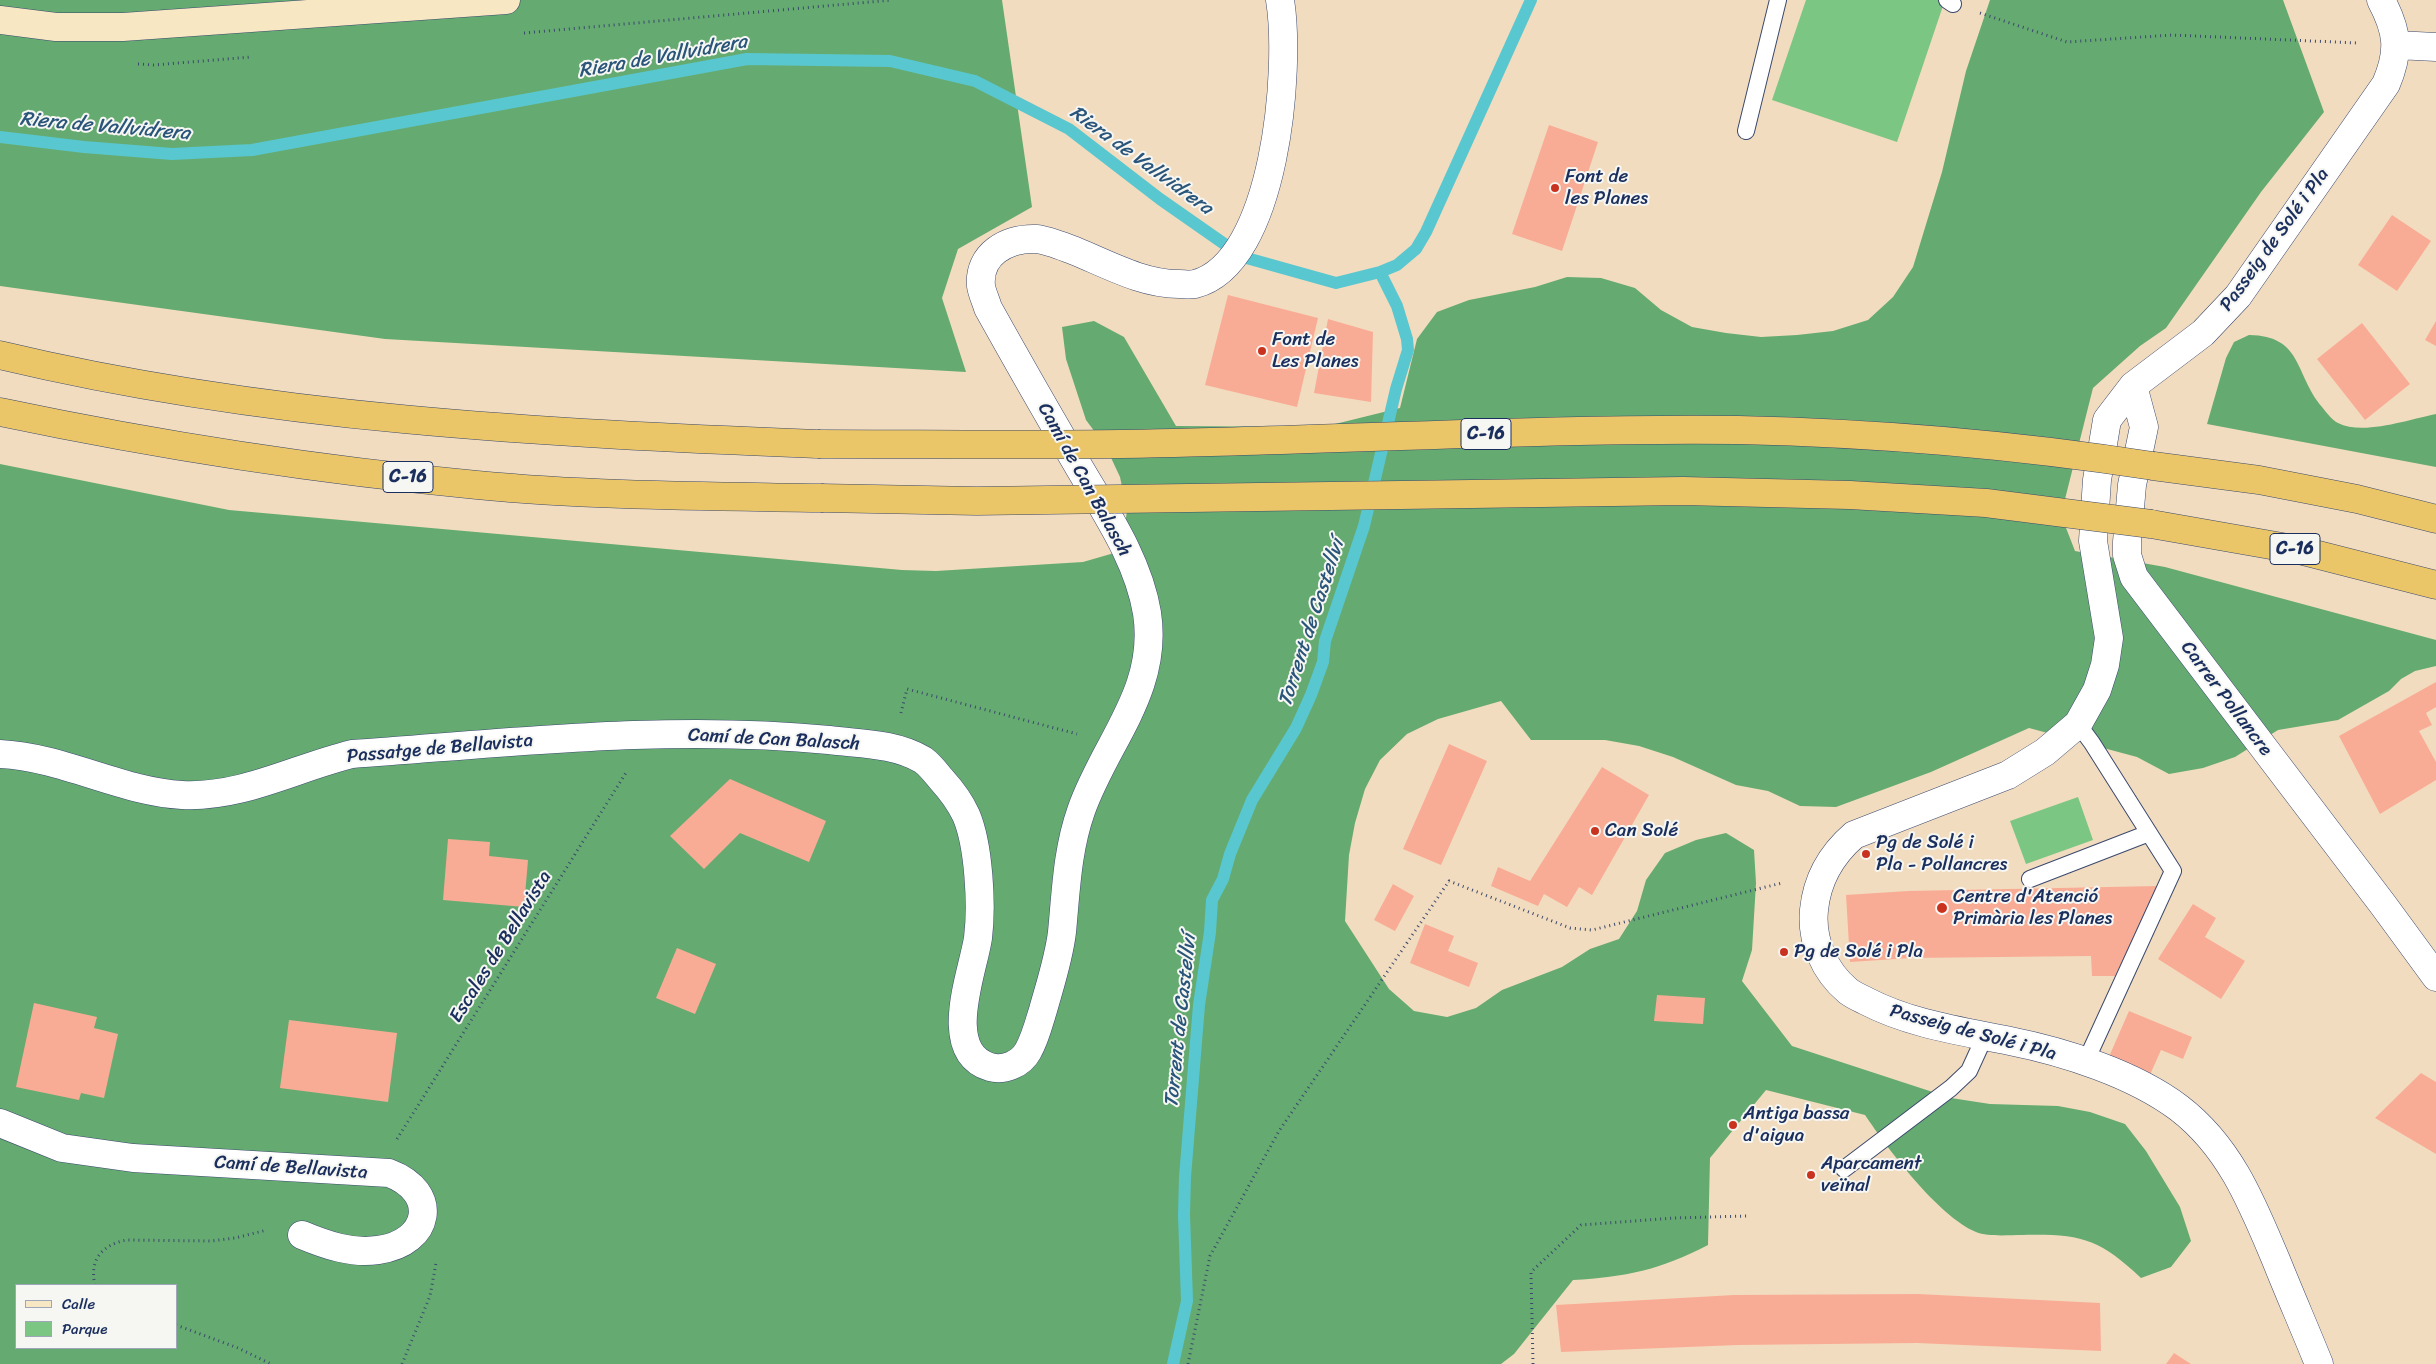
<!DOCTYPE html>
<html>
<head>
<meta charset="utf-8">
<style>
  body { margin:0 }
  #map { position:relative; width:2436px; height:1364px; overflow:hidden; background:#f2dcbf; font-family:Sriracha,sans-serif }
  canvas { display:block }
  .legend { position:absolute; left:15px; top:1284px; width:162px; height:65px; box-sizing:border-box; background:#f6f6f2; border:1px solid #9ea6b7; margin:0; padding:6px 9px; list-style:none; font-size:15px; color:#1b2f5e }
  .legend li { display:flex; align-items:center; gap:10px; height:25px }
  .legend b { width:25px; border:1px solid #9ea6b7 }
</style>
</head>
<body>
<div id="map">
<canvas width="2436" height="1364"></canvas>
<ul class="legend">
<li><b style="height:6px;background:#f7e8c3"></b>Calle</li>
<li><b style="height:14px;background:#7cc683"></b>Parque</li>
</ul>
</div>
<script>
const c = document.querySelector('canvas').getContext('2d');
c.lineJoin = 'round';
function paint(path, color) { c.fillStyle = color; c.fill(path, 'evenodd'); }
function stroke(path, color, width, dash) { c.strokeStyle = color; c.lineWidth = width; c.lineCap = dash ? 'butt' : 'round'; c.setLineDash(dash || []); c.stroke(path); }
function write(font, color, halo, rows, align = 'center') {
  c.font = font + ' Sriracha,sans-serif'; c.lineWidth = 4; c.setLineDash([]); c.textBaseline = 'middle'; c.strokeStyle = halo; c.fillStyle = color; for (const [text, x, y, turn = 0] of rows) {
    c.save(); c.translate(x, y); c.rotate((+turn || 0) * Math.PI / 180); c.textAlign = isNaN(turn) ? turn : align; if (halo) c.strokeText(text, 0, 0); c.fillText(text, 0, 0); c.restore();
  }
}
paint(new Path2D(`
  M1806 0H1945L1897 142 1772 100Z
  M2078 797 2093 840 2026 864 2010 821Z`), '#7cc683');
paint(new Path2D(`
  M0 0H1002L1032 207 958 249 942 298 966 372 385 339 0 286Z
  M1990 0H2283L2324 112 2261 192 2166 328 2140 346 2093 388 2061 515 2075 551 2165 567 2436 640V666L2415 671 2401 679 2389 691 2338 720 2278 730 2235 757 2203 768 2169 774 2137 757 2029 728 1931 772 1836 807 1800 806 1768 791 1736 785 1673 757 1639 746 1605 740H1531L1501 701 1438 719 1407 734 1380 760 1365 789 1355 823 1349 855 1345 921 1389 989 1414 1011 1447 1017 1476 1008 1502 990 1562 967 1590 949 1619 939 1637 911 1646 880 1665 853 1696 840 1726 833 1754 850 1756 883 1752 950 1742 981 1792 1046 1951 1098 1990 1104 2058 1106 2090 1112 2125 1124 2146 1151 2180 1207 2191 1241 2171 1267 2141 1278C2098 1238 2081 1234 2022 1235 2009 1235 1988 1237 1976 1232 1938 1216 1888 1149 1865 1115L1766 1090 1710 1158 1708 1245C1660 1270 1626 1277 1573 1280L1514 1354 1501 1364H0V464L229 510 902 570 936 571 1083 562 1121 551 1127 511 1120 477 1106 447 1086 420 1066 359 1062 327 1094 321 1124 337 1176 426 1323 427 1400 408 1417 339 1437 312 1469 300 1535 287 1567 277 1601 278 1635 288 1661 310 1692 327 1726 333 1761 337 1797 335 1833 331 1868 320 1893 297 1913 267 1942 172 1966 71ZM16 1285H176V1348H16Z
  M2249 335C2303 336 2294 373 2322 407 2326 412 2332 420 2338 423 2363 436 2410 419 2436 414V467L2207 424 2226 358 2234 342Z`), '#65ab71');
stroke(new Path2D(`
  M0 137 84 147 172 154 252 150 747 59 890 61 975 81 1069 129 1160 199 1243 257 1336 283 1380 272 1397 265 1416 249 1426 232 1531 0
  M1173 1364 1187 1301 1184 1215 1185 1177 1199 1005 1210 932 1212 900 1223 879 1230 854 1252 800 1296 728 1311 695 1323 662 1325 641 1364 526 1396 389 1408 350 1407 339 1397 306 1380 272`), '#59c7cf', 12);
paint(new Path2D(`
  M1549 125 1598 142 1562 251 1512 234Z
  M2392 215 2431 241 2397 291 2358 265Z
  M1228 295 1318 318 1297 407 1205 385Z
  M1328 319 1373 332 1371 402 1314 393Z
  M2436 321V346L2425 340Z
  M2362 323 2410 384 2365 420 2317 359Z
  M2436 682V707L2426 713 2432 725 2419 731 2436 762V780L2380 814 2339 736Z
  M1449 744 1487 761 1441 865 1403 849Z
  M1602 767 1649 795 1592 895 1579 887 1567 907 1544 894 1538 906 1491 886 1498 867 1530 881Z
  M730 779 826 821 809 862 740 833 704 869 670 836Z
  M448 839 490 842 489 856 528 860 524 907 443 900Z
  M1393 884 1414 896 1395 931 1374 920Z
  M2158 886 2115 976H2092L2091 956 1911 958 1850 962 1846 895 1908 891Z
  M2193 904 2216 918 2205 937 2245 961 2221 999 2158 959Z
  M1425 924 1454 936 1448 951 1478 963 1469 987 1410 963Z
  M677 948 716 964 695 1014 656 998Z
  M1657 995 1705 998 1703 1024 1654 1021Z
  M34 1003 97 1017 94 1028 118 1034 104 1098 81 1093 79 1100 16 1087Z
  M2129 1011 2192 1037 2183 1059 2161 1050 2149 1077 2108 1059Z
  M289 1020 397 1033 388 1102 280 1088Z
  M2421 1073 2436 1082V1154L2375 1118Z
  M1918 1294 2100 1303 2101 1351 1917 1343 1738 1345 1561 1352 1556 1305 1734 1295Z
  M2174 1353 2191 1364H2166Z`), '#f9ac95');
const lane = new Path2D(`
  M1947 0 1953 4
  M1746 131 1778 0
  M2078 724 2092 743 2173 871 2085 1063
  M2030 879 2149 833
  M1844 1169 1951 1088 1969 1071 1985 1036`);
const street = new Path2D(`
  M2397 45 2436 47
  M2133 386 2144 427 2132 485 2127 542V555L2134 577 2384 906 2436 977
  M0 754C63 757 122 792 182 795 242 798 295 768 352 754 510 743 670 724 829 740 860 744 895 743 923 760 930 765 936 773 941 779 951 790 960 802 966 815 979 845 982 906 978 938 973 972 940 1051 990 1067 1004 1071 1021 1064 1028 1051 1035 1039 1039 1023 1043 1010 1050 985 1059 958 1062 932 1066 891 1067 851 1081 811 1105 742 1159 691 1147 613 1138 558 1103 509 1076 462 1046 411 1017 360 988 308 986 301 982 293 981 286 978 254 1007 238 1036 239 1048 240 1064 247 1075 251 1109 265 1143 284 1179 284 1184 284 1190 285 1195 284 1276 263 1291 68 1280 0
  M0 1123 62 1148 133 1158 389 1173C440 1192 431 1243 378 1250 352 1254 326 1245 302 1235
  M2319 1364C2305 1329 2290 1295 2276 1260 2252 1203 2230 1147 2179 1108 2134 1074 2065 1052 2010 1041 1961 1031 1910 1024 1866 1001 1860 998 1853 995 1848 991 1824 971 1811 940 1814 910 1817 879 1831 855 1854 835L2008 775 2045 752 2078 724 2097 690 2105 665 2109 638 2093 541 2097 480 2107 420 2133 386 2203 333 2238 296 2386 84C2400 51 2398 32 2381 0`);
const secondary = new Path2D(`
  M0 20 56 27H123L506 0`);
const highway = new Path2D(`
  M0 355C267 419 544 433 818 444
  M0 412C157 445 317 470 477 485 591 496 706 496 821 498
  M2153 466 2259 480 2357 499 2436 519
  M2151 524 2299 550 2436 585`);
stroke(lane, '#3b496d', 18);
stroke(street, '#3b496d', 29);
stroke(secondary, '#3b496d', 29);
stroke(highway, '#3b496d', 29);
stroke(new Path2D(`
  M1980 13 2067 42 2172 35 2358 43
  M524 33 892 0
  M138 64 154 65 251 57
  M901 713 907 689 1077 734
  M397 1139 627 771
  M95 1285C89 1260 102 1245 126 1240L211 1241 235 1238 267 1230
  M176 1325 238 1348 271 1364
  M402 1364 430 1296 436 1263
  M1188 1364 1210 1256 1279 1131 1449 881 1570 928 1592 930 1782 883
  M1533 1364 1531 1272 1581 1225 1674 1218 1747 1216`), '#3b496d', 3, [1, 4]);
stroke(lane, '#fff', 16);
stroke(street, '#fff', 28);
stroke(secondary, '#f7e8c3', 28);
stroke(highway, '#ebc669', 28);
const highwayBridge = new Path2D(`
  M818 444C936 444 1055 446 1174 443 1362 439 1550 428 1738 430 1877 433 2017 445 2153 466
  M821 498 977 501 1683 491 1850 495 1986 503 2151 524`);
stroke(highwayBridge, '#3b496d', 29, []);
stroke(highwayBridge, '#ebc669', 28);
for (const [x, y, r, color] of [
  [1555,188,5,"#c8321e"],
  [1262,351,5,"#c8321e"],
  [1595,831,5,"#c8321e"],
  [1866,854,5,"#c8321e"],
  [1942,908,6,"#c8321e"],
  [1784,952,5,"#c8321e"],
  [1733,1125,5,"#c8321e"],
  [1811,1175,5,"#c8321e"]
]) { const dot = new Path2D(); dot.arc(x, y, r, 0, 2 * Math.PI); c.fillStyle = color; c.fill(dot); stroke(dot, '#f6f6f2', 2); }
for (const [x, y, w] of [
  [1486,434,50],
  [408,477,50],
  [2295,549,50]
]) { const box = new Path2D(); box.roundRect(x - w / 2, y - 15.5, w, 31, 4); c.fillStyle = '#f6f6f2'; c.fill(box); stroke(box, '#1b2f5e', 1); }
write('bold 18px', '#1b2f5e', null, [
  ["C-16",1486,434],
  ["C-16",408,477],
  ["C-16",2295,549]
]);
write('19px', '#1b2f5e', '#f6f6f2', [
  ["Font de",1565,177],
  ["les Planes",1565,199],
  ["Font de",1272,340],
  ["Les Planes",1272,362],
  ["Can Solé",1605,831],
  ["Pg de Solé i",1876,843],
  ["Pla - Pollancres",1876,865],
  ["Centre d'Atenció",1953,897],
  ["Primària les Planes",1953,919],
  ["Pg de Solé i Pla",1794,952],
  ["Antiga bassa",1743,1114],
  ["d'aigua",1743,1136],
  ["Aparcament",1821,1164],
  ["veïnal",1821,1186]
], 'left');
write('19px', '#1b2f5e', '#f6f6f2', [
  ["Passeig de Solé i Pla",2275,240,-54],
  ["Camí de Can Balasch",1084,480,61],
  ["Carrer Pollancre",2226,699,53],
  ["Camí de Can Balasch",774,740,3],
  ["Passatge de Bellavista",440,749,-5],
  ["Escales de Bellavista",501,947,-58],
  ["Passeig de Solé i Pla",1973,1033,15],
  ["Camí de Bellavista",291,1168,4]
]);
write('italic 20px', '#2a557a', '#f6f6f2', [
  ["Riera de Vallvidrera",663,57,-10],
  ["Riera de Vallvidrera",105,127,5],
  ["Riera de Vallvidrera",1141,161,36],
  ["Torrent de Castellví",1312,623,-72],
  ["Torrent de Castellví",1181,1021,-84]
]);
</script>
</body>
</html>
